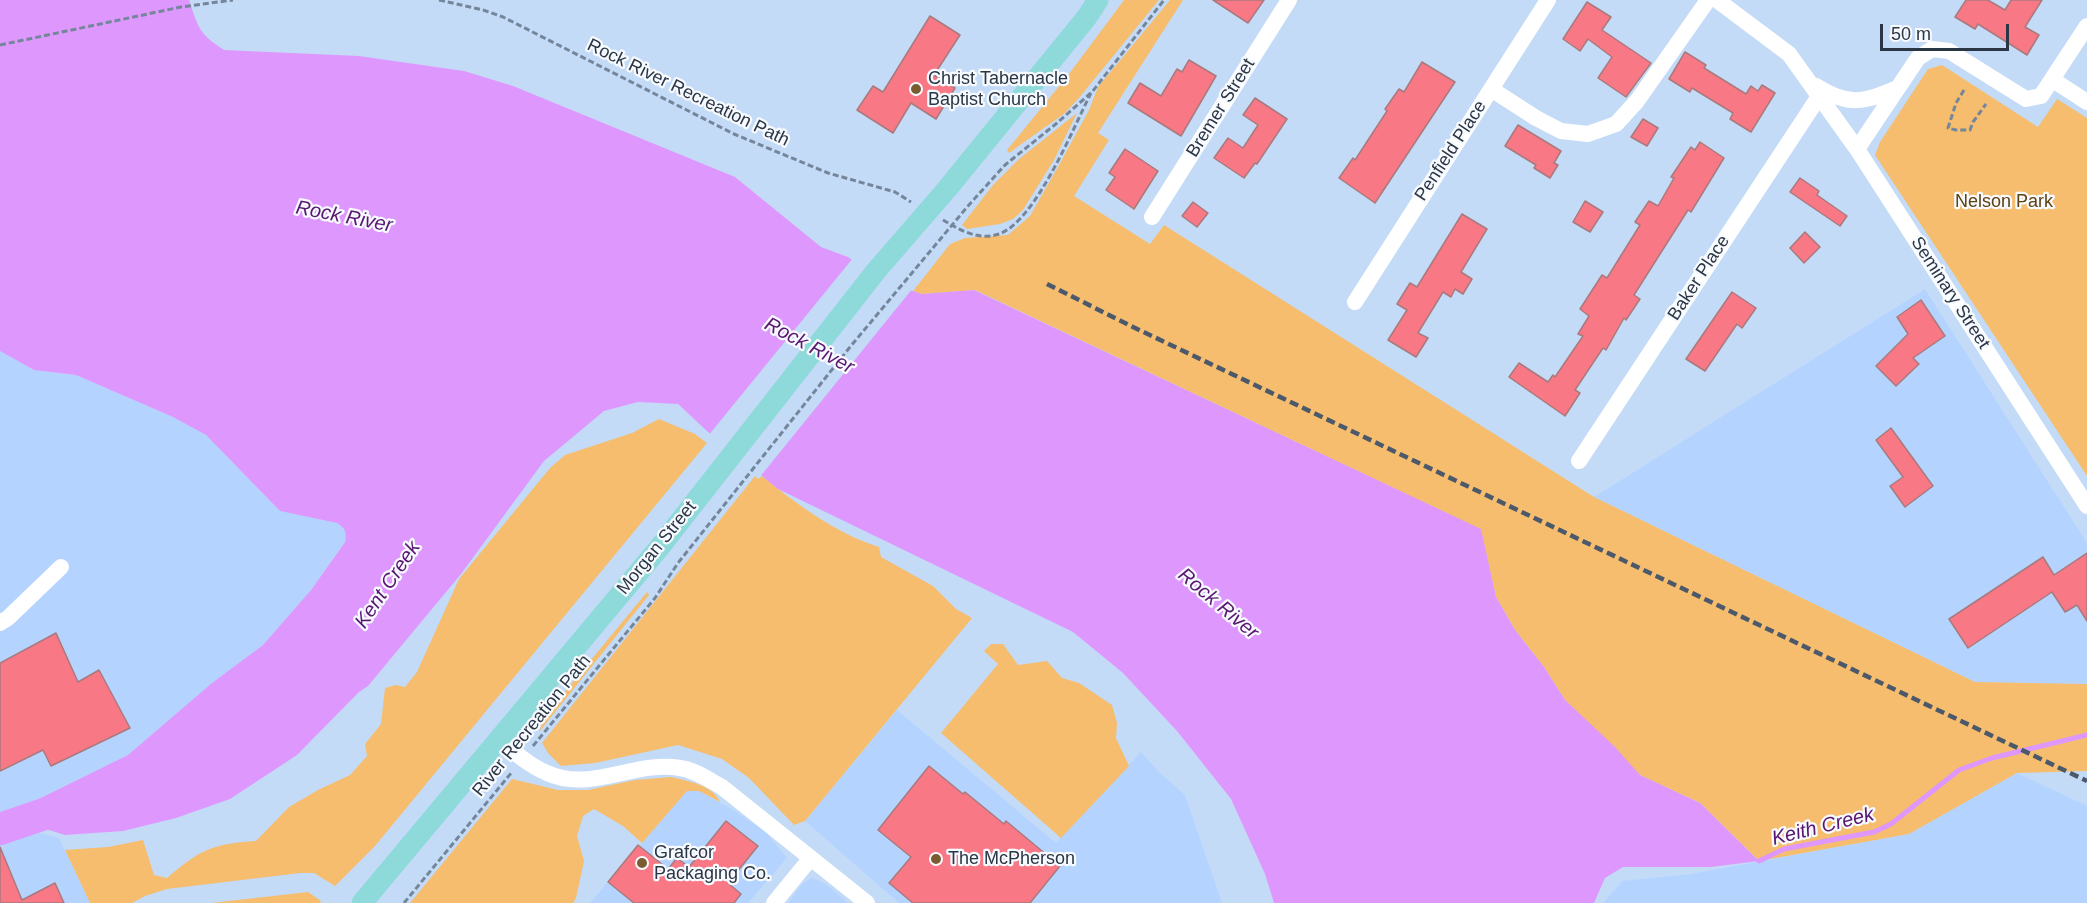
<!DOCTYPE html>
<html>
<head>
<meta charset="utf-8">
<style>
  body { margin:0 }
  #map { position:relative; width:2087px; height:903px; overflow:hidden; background:#c4dbf8; font-family:Helvetica,sans-serif }
  canvas { display:block }
  .scale { position:absolute; left:1880px; top:24px; width:129px; height:27px; box-sizing:border-box; border:3px solid #2b3644; border-top:0; padding-left:8px; font-size:18px; line-height:21px; white-space:nowrap; color:#2b3644; -webkit-text-stroke:4px #f7fafe; paint-order:stroke }
</style>
</head>
<body>
<div id="map">
<canvas width="2087" height="903"></canvas>
<div class="scale">50 m</div>
</div>
<script>
const c = document.querySelector('canvas').getContext('2d');
c.lineJoin = 'round';
function paint(path, color) { c.fillStyle = color; c.fill(path, 'evenodd'); }
function stroke(path, color, width, dash) { c.strokeStyle = color; c.lineWidth = width; c.lineCap = dash ? 'butt' : 'round'; c.setLineDash(dash || []); c.stroke(path); }
function write(font, color, halo, rows, align = 'center') {
  c.font = font + ' Helvetica,sans-serif'; c.lineWidth = 4.5; c.setLineDash([]); c.textBaseline = 'middle'; c.strokeStyle = halo; c.fillStyle = color; for (const [text, x, y, turn = 0] of rows) {
    c.save(); c.translate(x, y); c.rotate((+turn || 0) * Math.PI / 180); c.textAlign = isNaN(turn) ? turn : align; if (halo) c.strokeText(text, 0, 0); c.fillText(text, 0, 0); c.restore();
  }
}
paint(new Path2D(`
  M1925 289 2087 543V684L1975 682 1594 497Z
  M0 351 34 370 76 375 173 417 206 435 280 511 337 523 343 527 346 533 345 541 311 590 263 645 212 683 128 755 11 812 0 811Z
  M897 710 1056 843 1141 752 1159 772 1185 795 1222 903H899L805 821Z
  M2017 773 2087 806V903H1603L1622 881 1691 874 1909 834Z
  M687 791H699L735 811 766 832 787 858 748 903H590Z
  M35 832 59 838 90 903H0V838Z
  M812 878 826 884 848 903H788L803 883Z`), '#b4d4ff');
paint(new Path2D(`
  M1124 0H1159L1079 98 1065 113 1009 153 1007 150 1069 74Z
  M1170 0H1183L1098 133 1109 140 1074 196 1150 244 1164 225 1594 497 1975 682 2087 684V771L2017 773 1909 834 1759 861 1700 803 1640 775 1565 700 1544 667 1515 630 1496 597 1480 529 975 290 922 294 913 291 950 244 965 238 1008 235 1030 216 1059 165 1089 110 1098 87Z
  M1942 65 2038 127 2057 99 2087 118V476L1875 155 1880 142 1928 69Z
  M1077 113 1054 160 1023 210 1013 219 1000 224 967 229 962 225 993 185 1019 159Z
  M659 419 695 434 707 443 375 846 335 886 314 873H300L167 889 145 896 132 903H90L65 850 108 847 143 840 154 875 167 878C201 849 212 844 256 841L289 807 318 790 350 775 367 756 365 744 381 724 385 688 396 685 405 687 417 672 459 579 550 468 565 455 632 433Z
  M755 476 758 479 762 476C795 503 837 534 879 547L881 557 933 586 956 609 972 618 805 821 794 825 749 778 722 759 678 745 595 763 561 766 548 753 542 743Z
  M647 592 649 595 539 732 544 717Z
  M991 644H1003L1018 665 1047 661 1062 678 1079 683 1112 705 1117 723 1116 738 1129 766 1061 838 941 733 998 664 984 651Z
  M671 777C688 781 713 785 720 802L699 791H687L642 843 623 826 594 809 583 816 577 836 584 861 576 898 573 903H410L512 779 558 790H588L635 780Z
  M308 892 321 901 320 903H211Z`), '#f5bd6d');
paint(new Path2D(`
  M0 0H189C198 27 199 34 224 50L359 56 464 71 513 86 735 177 821 247 848 257 884 282 922 294 974 290 1481 529 1496 597 1515 630 1544 667 1565 700 1614 746 1640 775 1700 803 1759 861 1711 867H1623L1605 878 1594 903H1274L1265 874 1231 799 1177 731 1123 673 1073 632 778 489 708 432 678 404 638 402 604 411 544 461 461 574 368 686 359 692 297 755 230 799 176 818 123 831 65 835 4 816 128 755 212 683 263 645 311 590 345 542C347 532 345 528 337 523L280 511 206 435 173 417 76 375 34 370 0 351Z`), '#de98fd');
paint(new Path2D(`
  M853 258 885 280 913 288 759 478 708 436Z`), '#c4dbf8');
stroke(new Path2D(`
  M1759 861 1784 849 1874 832 1891 824 1959 770 1992 758 2087 735`), '#de98fd', 5);
stroke(new Path2D(`
  M0 829 62 808`), '#de98fd', 32);
const building = new Path2D(`
  M1213 0H1264L1248 23Z
  M1966 0H1988L2005 10 2011 0H2042L2025 27 2039 35 2027 55 1978 24 1975 29 1955 17Z
  M1587 2 1611 17 1602 30 1651 63 1626 97 1598 78 1612 57 1588 39 1580 51 1563 39Z
  M930 16 960 35 934 75 955 88 936 119 911 103 893 133 857 110 873 86 883 92Z
  M1685 52 1706 65 1704 68 1746 94 1751 86 1758 91 1762 85 1775 93 1751 132 1730 119 1733 113 1692 88 1690 92 1669 79Z
  M1189 60 1216 76 1181 136 1128 103 1140 83 1161 96 1177 69 1182 72Z
  M1422 62 1455 82 1375 203 1339 178 1353 158 1355 160 1387 111 1385 109 1399 89 1404 92Z
  M1255 98 1287 119 1257 164 1255 163 1244 178 1214 158 1228 138 1243 148 1258 125 1243 115Z
  M1643 119 1658 128 1647 146 1631 137Z
  M1518 125 1561 151 1554 163 1558 165 1550 178 1534 168 1536 165 1505 146Z
  M1700 142 1724 158 1691 212 1688 210 1634 295 1640 299 1626 320 1624 318 1606 350 1603 348 1575 390 1580 393 1565 416 1509 377 1519 363 1548 382 1553 375 1555 377 1583 336 1578 334 1589 316 1580 309 1602 275 1607 278 1640 225 1635 222 1649 201 1658 206 1674 178 1671 177 1691 147 1695 150Z
  M1125 149 1158 171 1134 209 1106 190 1115 177 1109 173Z
  M1800 178 1819 191 1817 195 1847 216 1840 226 1790 192Z
  M1585 201 1603 212 1590 232 1573 222Z
  M1193 202 1208 213 1197 227 1182 216Z
  M1462 214 1487 229 1461 272 1472 279 1463 294 1455 289 1451 297 1443 292 1418 333 1428 338 1416 357 1388 340 1407 310 1397 304 1410 283 1417 287Z
  M1805 232 1820 247 1804 263 1790 248Z
  M1732 292 1756 308 1742 328 1737 324 1705 371 1686 359Z
  M1921 300 1945 336 1913 358 1919 364 1896 386 1876 366 1908 334 1897 317Z
  M1891 428 1933 486 1905 507 1890 486 1903 477 1876 440Z
  M2087 553V621L2077 605 2065 612 2052 592 1968 648 1949 619 2043 557 2054 575Z
  M56 633 78 682 99 670 130 728 51 766 43 750 0 771V663Z
  M929 766 963 794 965 792 1004 824 1006 821 1060 866 1030 903H913L889 883 911 857 878 830Z
  M726 821 758 846 728 883 741 894 734 903H634L608 882 638 845 668 869 677 858 689 867Z
  M0 847 22 900 55 883 64 903H0Z`);
paint(building, '#f87886');
stroke(building, '#a97a7d', 1.5);
stroke(new Path2D(`
  M439 0 483 10 503 17 734 134 828 173 895 192 911 202
  M0 45 181 7 233 0
  M1964 90 1956 103 1948 128 1956 130H1970L1973 122 1986 104
  M943 220C960 230 978 241 999 234 1036 221 1073 128 1091 93
  M533 746 655 598 678 563 850 347 968 206 1005 165 1057 123 1092 92 1164 0
  M404 903 512 772`), '#75869b', 3, [6, 3]);
stroke(new Path2D(`
  M1717 0 1789 54 1857 149 2087 506
  M2053 80 2087 102
  M1816 86C1849 107 1864 102 1898 88
  M1491 89 1536 118 1561 131 1588 134 1616 124 1637 101 1708 0
  M1857 149 1918 58 1932 49 1949 51 2026 99 2041 96 2087 26
  M1152 217 1289 0
  M1355 302 1548 0
  M1579 461 1820 95
  M0 623 8 618 61 567
  M498 738C513 751 528 765 547 773 590 793 635 760 680 768 695 770 709 780 722 787L867 903
  M774 903 810 859`), '#fff', 16);
stroke(new Path2D(`
  M362 903 659 548 876 271 947 189 1087 17 1098 0`), '#8ed9d9', 21);
stroke(new Path2D(`
  M1047 284 1133 327 2087 781`), '#4c596b', 4.5, [9, 4.5]);
for (const [x, y, r, color] of [
  [916,89,6,"#7a5c30"],
  [936,859,6,"#7a5c30"],
  [642,863,6,"#7a5c30"]
]) { const dot = new Path2D(); dot.arc(x, y, r, 0, 2 * Math.PI); c.fillStyle = color; c.fill(dot); stroke(dot, '#f7fafe', 2); }
write('18px', '#2b3644', '#f7fafe', [
  ["Christ Tabernacle",928,79],
  ["Baptist Church",928,100],
  ["Grafcor",654,853],
  ["Packaging Co.",654,874],
  ["The McPherson",948,859]
], 'left');
write('18px', '#2b3644', '#f7fafe', [
  ["Rock River Recreation Path",688,93,26],
  ["Bremer Street",1221,108,-58],
  ["Penfield Place",1451,151,-57],
  ["Baker Place",1699,278,-57],
  ["Seminary Street",1950,293,57],
  ["Morgan Street",657,548,-51],
  ["River Recreation Path",532,726,-51]
]);
write('18px', '#5f4211', '#f7fafe', [
  ["Nelson Park",2004,202]
]);
write('italic 20px', '#591771', '#f7fafe', [
  ["Rock River",344,217,11],
  ["Rock River",809,346,28],
  ["Kent Creek",388,585,-56],
  ["Rock River",1218,604,40],
  ["Keith Creek",1823,827,-14]
]);
</script>
</body>
</html>
